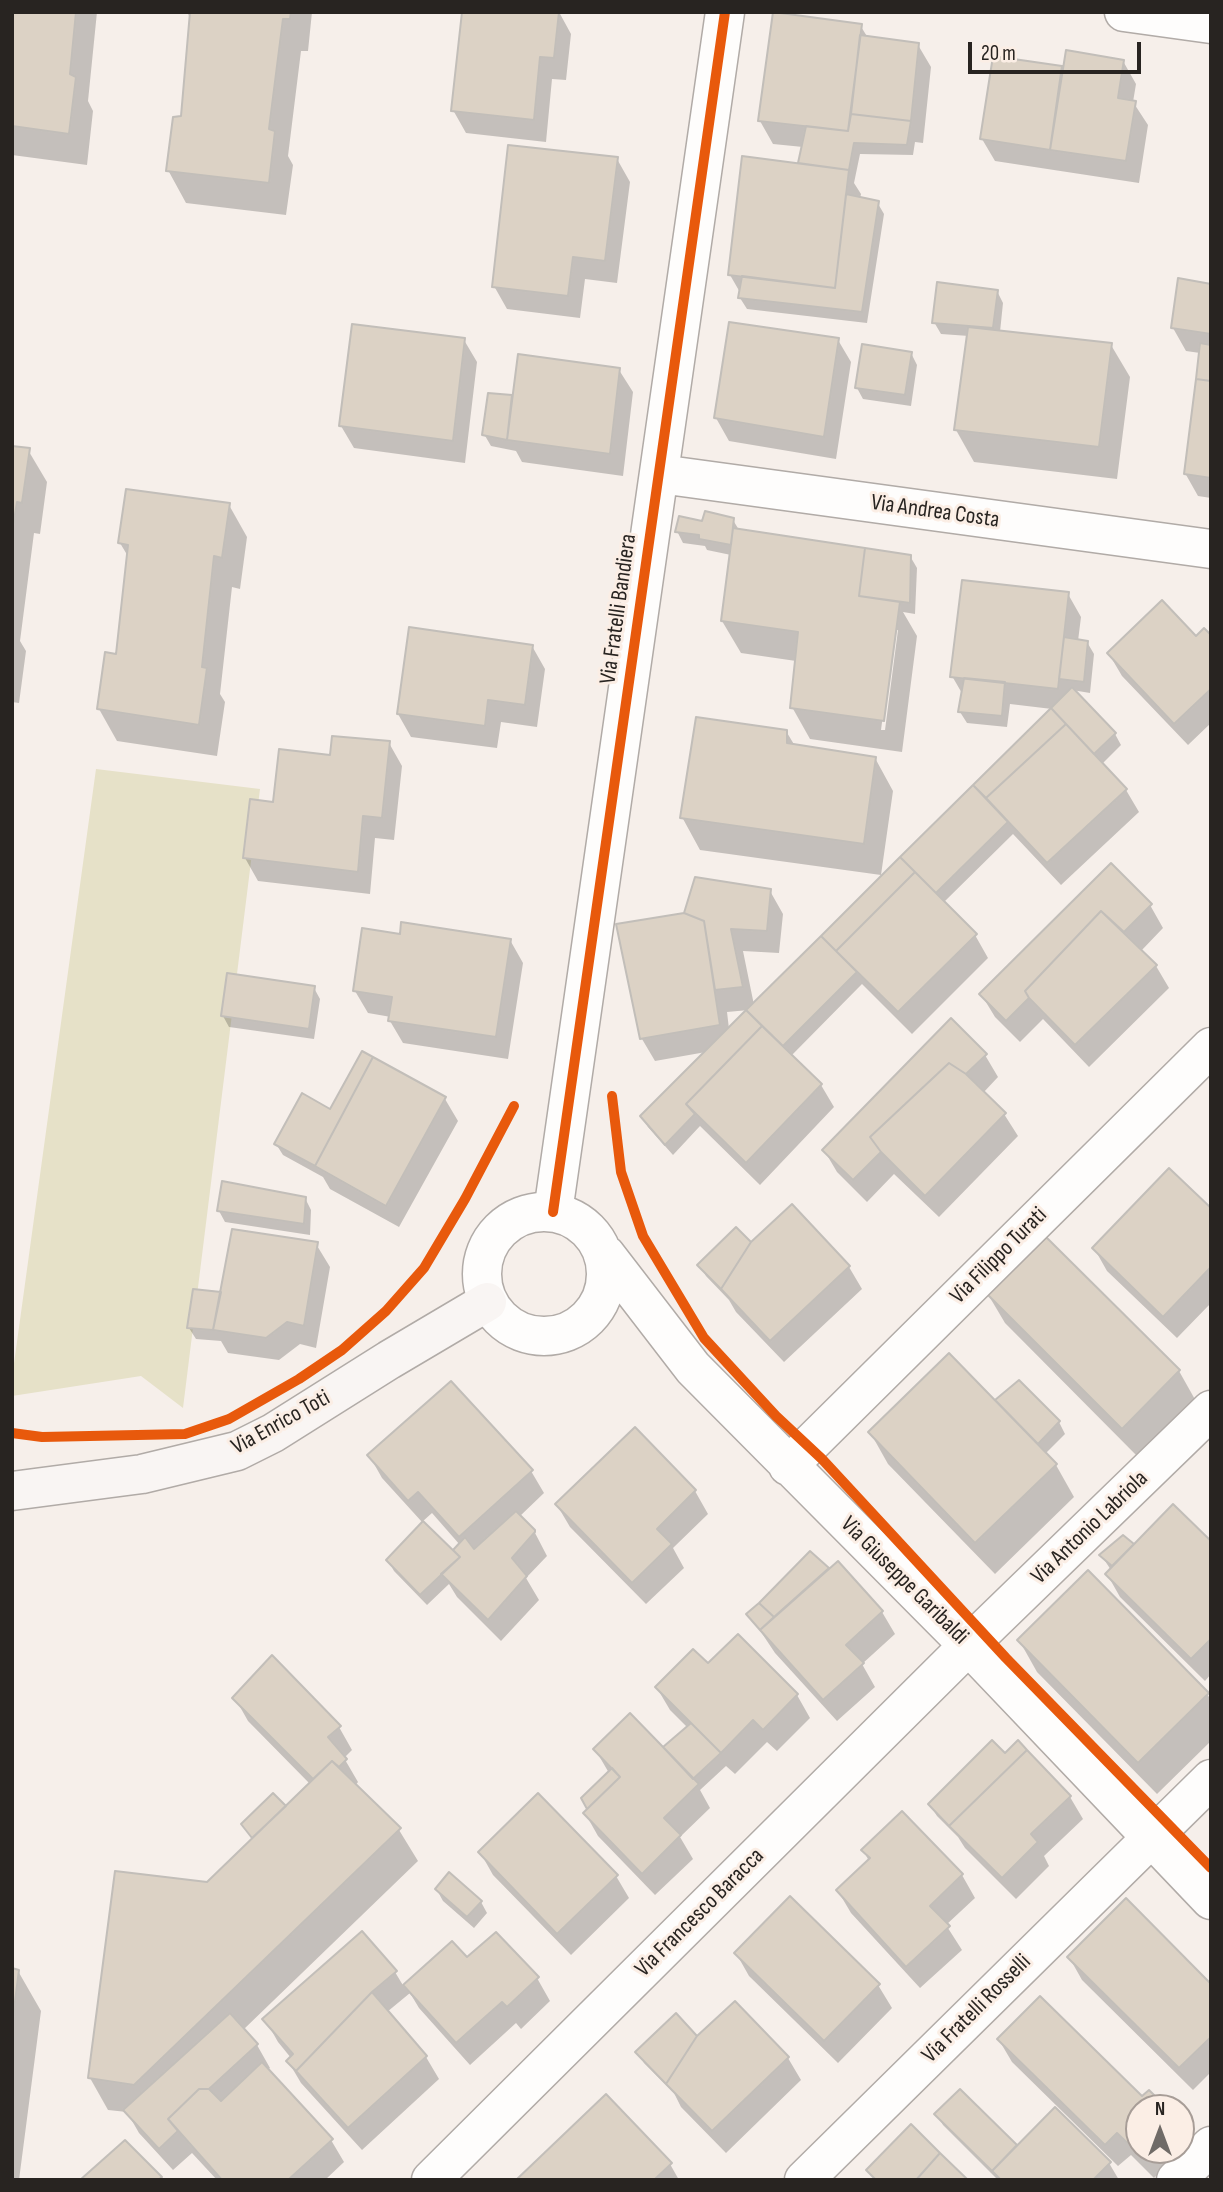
<!DOCTYPE html>
<html>
<head>
<meta charset="utf-8">
<style>
  body { margin:0 }
  #map { position:relative; width:1223px; height:2192px; overflow:hidden; background:#f6efea; font-family:"Sofia Sans Condensed",sans-serif }
  canvas { display:block }
  .frame { position:absolute; inset:0; border:14px solid #282421; pointer-events:none }
  .north { position:absolute; left:1125px; top:2094px; width:70px; height:70px; box-sizing:border-box; background:#fbeee5; border:2px solid #a79d97; border-radius:50%; rotate:0deg; font-size:19px; font-weight:700; line-height:28px; text-align:center; color:#282421 }
  .north::after { content:''; display:block; margin:auto; width:24px; height:32px; background:#706b67; clip-path:polygon(50% 0,100% 100%,50% 72%,0 100%) }
  .scale { position:absolute; left:968px; top:42px; width:173px; height:32px; box-sizing:border-box; border:4px solid #282421; border-top:0; padding-left:9px; font-size:21px; line-height:24px; white-space:nowrap; color:#282421; -webkit-text-stroke:5px #fbeee5; paint-order:stroke }
</style>
</head>
<body>
<div id="map">
<canvas width="1223" height="2192"></canvas>
<div class="frame"></div>
<div class="north">N</div>
<div class="scale">20 m</div>
</div>
<script>
const c = document.querySelector('canvas').getContext('2d');
c.lineJoin = 'round';
function paint(path, color) { c.fillStyle = color; c.fill(path, 'evenodd'); }
function stroke(path, color, width, dash) { c.strokeStyle = color; c.lineWidth = width; c.lineCap = dash ? 'butt' : 'round'; c.setLineDash(dash || []); c.stroke(path); }
function write(font, color, halo, rows, align = 'center') {
  c.font = font + ' "Sofia Sans Condensed",sans-serif'; c.lineWidth = 6; c.setLineDash([]); c.textBaseline = 'middle'; c.strokeStyle = halo; c.fillStyle = color; for (const [text, x, y, turn = 0] of rows) {
    c.save(); c.translate(x, y); c.rotate((+turn || 0) * Math.PI / 180); c.textAlign = isNaN(turn) ? turn : align; if (halo) c.strokeText(text, 0, 0); c.fillText(text, 0, 0); c.restore();
  }
}
paint(new Path2D(`
  M96 769 260 789 183 1408 141 1376 12 1396V1378Z`), '#e6e1c8');
paint(new Path2D(`
  M12 12H97L88 101 93 111 87 165 12 155Z
  M187 12H312L308 51H301L288 156 293 165 286 215 186 203 168 170 183 117 191 19Z
  M559 12 571 34 566 80 552 79 546 142 466 133 453 110Z
  M860 25 868 38 918 45 931 67 923 143 915 142 913 155 860 154 854 183 861 194 860 199 877 202 884 214 867 323 747 309 740 298 741 294 730 275 802 166 800 163 803 147 773 144 760 121Z
  M994 58 1064 68 1123 61 1136 84 1133 102 1148 125 1139 183 995 161 982 139Z
  M617 159 630 182 617 283 585 279 580 318 507 309 494 286Z
  M1211 286V498L1198 496 1185 473 1200 353 1186 351 1173 328Z
  M997 291 1003 303 1000 332 1111 345 1130 377 1117 479 974 462 956 430 969 336 941 334 934 322Z
  M464 340 477 362 465 463 354 448 341 426Z
  M838 340 851 362 836 459 729 441 716 418Z
  M911 353 917 365 911 406 863 399 857 388Z
  M619 370 633 392 623 476 522 462 516 451 491 446 484 434 511 397 514 403Z
  M12 448 28 450 47 482 40 534 34 533 20 641 26 651 19 703 12 702Z
  M229 505 247 537 240 589 232 587 220 694 225 702 217 756 117 741 99 709 118 656 129 558 120 543Z
  M733 520 739 530 910 556 917 568 915 614 903 612 917 636 902 752 810 739 792 707 796 661 741 653 722 621 731 555 707 550 705 546 683 543 677 531 703 523ZM894 630H898L885 730H881Z
  M1068 594 1081 617 1078 641 1087 642 1094 654 1090 693 1072 690 1115 734 1121 745 1102 764 1126 790 1139 812 1061 885 1013 834 943 903 975 935 988 958 912 1034 862 984 791 1056 821 1085 834 1107 760 1185 700 1126 673 1155 648 1127 642 1116 706 1052 655 1061 642 1039 686 914 770 891 783 914 779 953 743 951 754 1005 1052 709 1010 704 1007 727 967 723 960 712 963 695 952 676ZM749 1010 729 1029 727 1012Z
  M1196 638H1211V723L1188 745 1122 676 1109 654Z
  M532 646 545 669 537 727 501 722 497 748 411 737 398 714Z
  M786 731 795 746 875 758 893 791 881 875 700 850 682 817Z
  M389 743 402 766 394 840 375 838 370 894 258 881 245 858 275 804 331 757Z
  M1111 866 1150 905 1163 928 1141 951 1156 966 1169 988 1089 1067 1043 1019 1020 1042 995 1017 981 994Z
  M401 936 510 940 523 963 508 1059 403 1043 390 1021 391 1017 368 1013 355 991Z
  M314 988 320 999 314 1039 229 1027 223 1016Z
  M985 1055 998 1077 983 1093 1004 1114 1018 1136 939 1217 894 1174 867 1202 837 1172 824 1150Z
  M445 1099 458 1121 399 1227 330 1189 323 1177 283 1155 276 1144 330 1111Z
  M305 1198 311 1210 310 1235 225 1222 219 1211Z
  M1211 1211V1303L1177 1338 1107 1271 1094 1248Z
  M316 1244 330 1267 316 1348 300 1344 279 1360 228 1353 221 1341 196 1339 189 1328 221 1293Z
  M751 1245 849 1267 862 1289 784 1362 736 1312 729 1300 706 1276 700 1265Z
  M986 1291 1179 1371 1197 1403 1141 1460 1005 1323Z
  M1019 1382 1059 1422 1065 1434 1045 1454 1056 1465 1074 1497 995 1574 888 1464 870 1432 995 1402Z
  M369 1455 531 1471 544 1493 519 1517 534 1531 547 1556 526 1578 539 1600 501 1641 457 1597 449 1584 427 1605 394 1571 388 1560 459 1557 455 1550 460 1545 432 1513 422 1522 382 1478Z
  M695 1491 708 1514 673 1548 684 1568 646 1604 570 1527 557 1505Z
  M1123 1538 1134 1546 1211 1544V1674L1205 1681 1120 1597 1107 1574 1111 1570 1101 1555Z
  M827 1569 882 1612 895 1634 862 1664 875 1687 837 1721 775 1653 749 1614Z
  M1019 1640 1207 1694 1211 1700V1741L1157 1794 1037 1672Z
  M708 1665 797 1695 810 1718 777 1751 767 1742 735 1774 726 1766 700 1790 710 1808 680 1837 693 1859 655 1895 598 1836 585 1813 589 1809 583 1799 609 1773 595 1749H663L688 1728 670 1710 657 1688Z
  M235 1698 339 1727 352 1750 344 1758 358 1782 355 1786 399 1830 418 1861 243 2030 257 2045 270 2068 267 2070 331 2140 344 2162 325 2180H217L192 2153 173 2170 139 2133 127 2112 108 2110 90 2078 208 1883 253 1840 243 1824 285 1808 310 1784 248 1721Z
  M1005 1755 1070 1797 1083 1819 1044 1856 1049 1866 1016 1899 965 1848 958 1837 937 1816 930 1805Z
  M863 1850 962 1875 975 1898 946 1925 962 1950 920 1988 851 1913 838 1891 869 1861Z
  M480 1852 616 1876 629 1898 571 1955 493 1875Z
  M437 1890 481 1902 487 1913 474 1928 443 1901Z
  M452 1943 467 1959 537 1978 550 2001 521 2029 516 2023 470 2065 419 2008 410 1993 387 2012 426 2057 439 2079 362 2150 301 2083 288 2061 291 2058 278 2042 265 2019 395 1972 404 1987Z
  M736 1953 878 1985 892 2008 838 2063 749 1976Z
  M1069 1957 1211 1986V2072L1193 2090 1082 1980Z
  M12 1970 18 1971 41 2011 19 2180H12Z
  M697 2039 788 2058 801 2080 726 2153 681 2107 674 2093 644 2063 638 2052Z
  M999 2040 1165 2108H1139V2150H1181V2128L1189 2142 1154 2178 1131 2155 1118 2166 1012 2062Z
  M937 2114 1017 2148 1109 2163 1119 2180H998L943 2125Z
  M670 2164 679 2180H518Z`), '#0003');
const building = new Path2D(`
  M12 12H76L70 74 76 77 69 134 12 126Z
  M190 12H291L290 19H283L269 129 275 131 269 183 166 171 173 117 181 116Z
  M462 12H559L554 58 540 57 534 120 451 111Z
  M773 12 862 24 848 131 758 121Z
  M860 35 919 43 911 121 851 114Z
  M1066 50 1124 60 1118 98 1136 101 1126 161 1050 150Z
  M993 56 1062 66 1050 150 980 139Z
  M851 114 911 121 907 145 854 143 849 170 798 163 806 126 848 131Z
  M508 145 618 157 605 261 573 257 568 296 492 287Z
  M742 156 849 170 835 288 728 275Z
  M846 194 879 201 862 312 738 298 742 276 835 288Z
  M1178 278 1211 284V334L1171 328Z
  M937 282 998 290 993 328 932 323Z
  M729 322 839 338 824 437 714 418Z
  M352 324 465 338 453 441 339 426Z
  M968 327 1112 343 1099 447 954 430Z
  M1200 343 1211 345V381L1196 379Z
  M862 344 912 352 905 395 855 388Z
  M518 354 620 368 610 454 507 440Z
  M1196 379 1211 381V478L1184 474Z
  M488 393 512 395 507 440 482 435Z
  M12 446 30 448 22 503 17 502 12 533Z
  M126 489 230 503 222 558 214 556 202 667 207 668 199 725 97 709 105 652 116 654 128 545 118 543Z
  M705 511 734 518 731 545 699 539V535L675 532 679 516 702 521Z
  M733 528 865 548 859 596 900 602 884 721 790 708 798 632 721 621Z
  M865 548 911 555 910 603 859 596Z
  M962 580 1069 592 1058 689 950 677Z
  M1162 600 1196 636 1204 628 1211 635V689L1174 724 1107 653Z
  M409 627 533 645 525 705 488 700 485 726 397 714Z
  M1064 637 1088 641 1084 682 1059 679Z
  M964 678 1005 682 1002 716 958 712Z
  M1072 687 1116 733 1094 754 1051 708Z
  M1051 708 1066 724 986 798 973 785Z
  M696 717 787 730V743L876 757 864 844 680 818Z
  M1066 724 1127 789 1047 863 986 798Z
  M332 736 390 741 382 818 363 816 358 872 243 858 250 799 273 802 279 749 330 755Z
  M973 785 1008 822 936 893 900 857Z
  M900 857 915 872 836 951 821 936Z
  M1111 863 1152 904 1124 932 1101 911 1025 991 1029 998 1006 1021 979 994Z
  M915 872 977 934 898 1012 836 951Z
  M695 877 771 889 767 931 731 929 743 987 715 990 704 921 684 913Z
  M1101 911 1157 965 1075 1045 1029 998 1025 991Z
  M684 913 704 921 720 1025 640 1039 616 924Z
  M401 922 511 939 496 1037 388 1021 392 997 353 991 362 928 400 934Z
  M821 936 857 972 783 1046 746 1010Z
  M227 973 315 986 309 1029 221 1016Z
  M746 1010 762 1026 686 1104 695 1114 665 1145 640 1116Z
  M951 1018 987 1054 966 1074 949 1063 870 1137 881 1152 853 1180 822 1150Z
  M762 1026 822 1084 746 1163 686 1104Z
  M362 1051 373 1057 315 1166 274 1144 302 1093 330 1109Z
  M373 1057 446 1097 386 1206 315 1166Z
  M949 1063 966 1074 1006 1113 925 1196 881 1152 870 1137Z
  M1169 1168 1211 1208V1267L1163 1317 1092 1248Z
  M222 1181 306 1197 304 1224 217 1211Z
  M792 1204 850 1266 770 1341 721 1289 751 1242Z
  M736 1227 751 1242 721 1289 697 1265Z
  M232 1229 318 1242 304 1326 287 1322 266 1338 213 1330Z
  M1042 1233 1180 1370 1122 1429 984 1291Z
  M193 1289 221 1292 213 1330 187 1328Z
  M949 1353 1057 1464 975 1543 868 1432Z
  M1019 1380 1060 1421 1038 1444 995 1400Z
  M451 1381 533 1470 459 1537 418 1492 408 1501 367 1455Z
  M635 1427 696 1490 657 1529 672 1544 632 1583 555 1504Z
  M1173 1504 1211 1541V1639L1191 1659 1105 1574Z
  M516 1511 535 1530V1532L512 1558 527 1576 488 1620 441 1574 460 1557 453 1550 465 1537 474 1549Z
  M423 1521 460 1557 420 1595 386 1560Z
  M1123 1535 1134 1544 1112 1566 1099 1555Z
  M810 1551 829 1568 774 1617 759 1603Z
  M838 1561 883 1611 846 1645 864 1663 823 1700 760 1630Z
  M1088 1570 1209 1693 1138 1763 1017 1640Z
  M759 1603 774 1617 760 1630 746 1614Z
  M738 1634 798 1694 763 1730 753 1720 721 1753 655 1687 693 1649 708 1663Z
  M272 1655 341 1726 328 1737 347 1759 339 1767 332 1761 313 1779 232 1698Z
  M630 1713 699 1784 664 1818 681 1835 642 1874 583 1813 620 1777 593 1749Z
  M691 1723 721 1753 693 1779 663 1747Z
  M992 1740 1005 1753 1018 1740 1027 1750 949 1826 928 1804Z
  M1027 1750 1071 1796 1031 1834 1038 1842 1002 1878 949 1826Z
  M332 1761 401 1828 134 2085 88 2078 115 1871 207 1882Z
  M612 1768 620 1777 587 1809 581 1798Z
  M273 1793 286 1806 252 1838 241 1824Z
  M538 1793 618 1875 557 1934 478 1852Z
  M902 1811 963 1874 930 1906 950 1926 906 1967 836 1890 870 1858 861 1850Z
  M449 1872 482 1901 467 1917 435 1889Z
  M790 1896 880 1984 824 2041 734 1953Z
  M1126 1898 1211 1984V2037L1179 2068 1067 1957Z
  M362 1931 397 1971 372 1992 296 2071 286 2061 293 2054 262 2019Z
  M496 1932 539 1977 507 2007 502 2002 456 2043 403 1985 452 1941 467 1957Z
  M12 1968 19 1970 12 2025Z
  M372 1992 427 2056 348 2128 296 2071Z
  M1040 1996 1142 2096 1149 2090 1167 2108H1139V2150H1147L1141 2156 1117 2133 1105 2145 997 2039Z
  M735 2001 789 2057 712 2131 666 2084 697 2036Z
  M230 2013 258 2044 209 2089H199L168 2119 178 2131 159 2149 123 2110Z
  M676 2013 697 2036 666 2084 635 2052Z
  M262 2062 333 2139 288 2180H222L168 2119 199 2089H209L221 2101Z
  M960 2089 1017 2145 992 2171 934 2114Z
  M606 2094 672 2163 654 2180H516Z
  M1055 2107 1111 2162 1093 2180H1001L992 2171Z
  M911 2124 940 2153 916 2180H876L866 2170Z
  M125 2140 162 2177 158 2180H80Z
  M940 2153 968 2180H916Z`);
paint(building, '#dcd2c5');
stroke(building, '#c2beb9', 2);
const street = new Path2D(`
  M1124 12 1211 24
  M660 474 1211 549
  M482 1274a62 62 0 1 1 124 0a62 62 0 1 1-124 0Z
  M553 1212 725 12
  M606 1255 693 1368 969 1646 1211 1900
  M788 1466 1211 1047
  M431 2180 982 1632 1211 1410
  M804 2180 1211 1779
  M1176 2180 1211 2146`);
const secondary = new Path2D(`
  M12 1491 142 1474 237 1451 273 1433 389 1360 487 1302`);
stroke(street, '#b1aba7', 41);
stroke(secondary, '#b1aba7', 41);
stroke(street, '#fefdfc', 38);
stroke(secondary, '#f9f5f3', 38);
stroke(new Path2D(`
  M612 1096 621 1172 643 1236 704 1338 776 1416 822 1459 1006 1658 1211 1868
  M553 1212 725 12
  M12 1433 42 1437 185 1434 229 1419 299 1379 342 1350 386 1311 424 1268 465 1199 514 1106`), '#e8590c', 10);
write('23px', '#282421', '#fbeee5', [
  ["Via Andrea Costa",935,512,8],
  ["Via Fratelli Bandiera",619,609,-82],
  ["Via Filippo Turati",999,1256,-45],
  ["Via Enrico Toti",281,1423,-29],
  ["Via Antonio Labriola",1090,1528,-44],
  ["Via Giuseppe Garibaldi",904,1581,45],
  ["Via Francesco Baracca",700,1913,-45],
  ["Via Fratelli Rosselli",977,2009,-45]
]);
</script>
</body>
</html>
